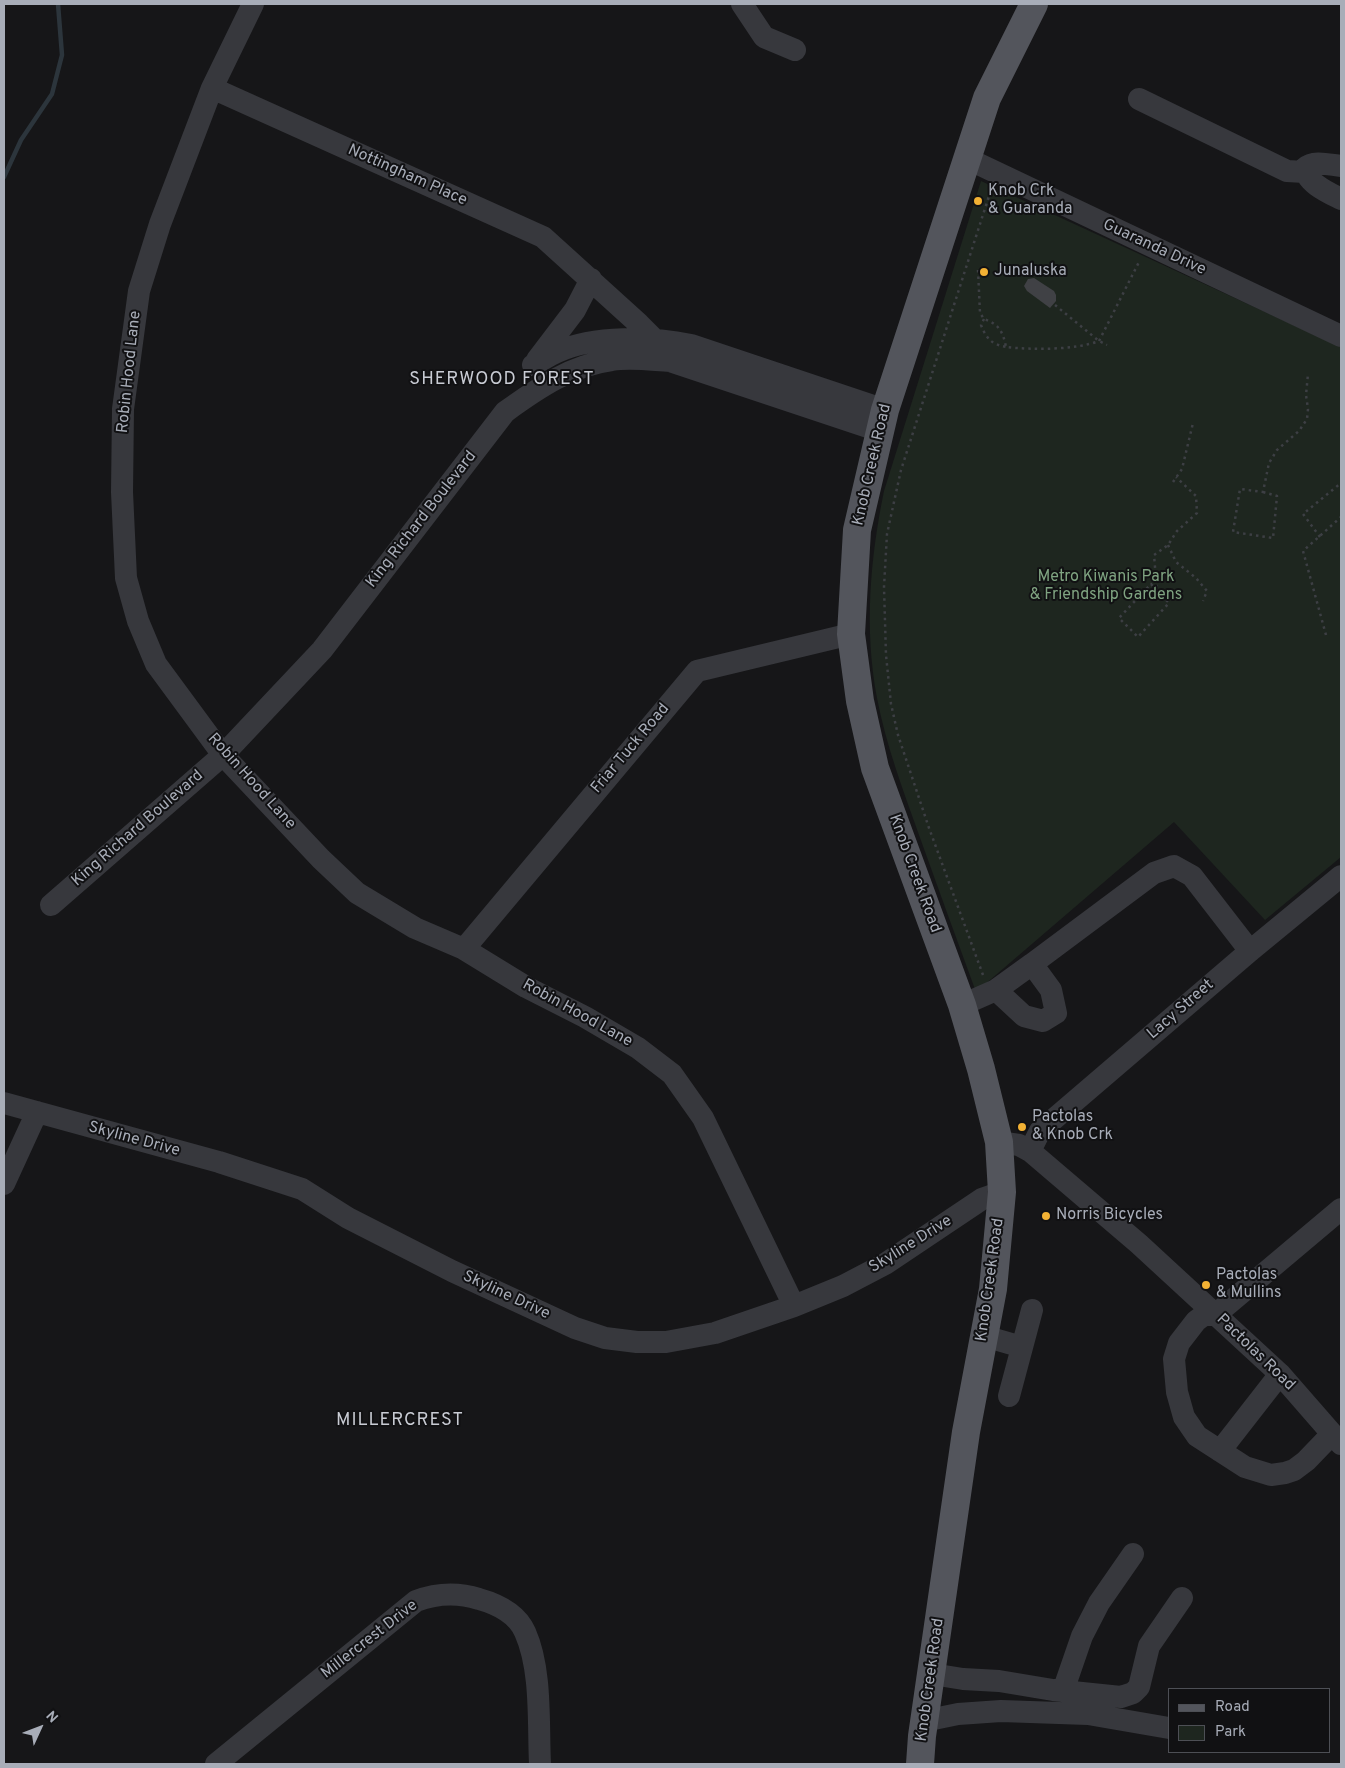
<!DOCTYPE html>
<html>
<head>
<meta charset="utf-8">
<style>
  body { margin:0 }
  #map { position:relative; width:1345px; height:1768px; overflow:hidden; background:#161618; font-family:Overpass,sans-serif }
  canvas { display:block }
  .frame { position:absolute; inset:0; border:5px solid #a8adb8; pointer-events:none }
  .legend { position:absolute; left:1168px; top:1688px; width:162px; height:65px; box-sizing:border-box; background:#111113; border:1px solid #4d4f55; margin:0; padding:6px 9px; list-style:none; font-size:15px; color:#a8adb8 }
  .legend li { display:flex; align-items:center; gap:10px; height:25px }
  .legend b { width:25px; border:1px solid #4d4f55 }
  .north { position:absolute; left:15px; top:1703px; width:50px; height:50px; -webkit-text-stroke:4px #111113; paint-order:stroke; rotate:47deg; font-size:14px; font-weight:700; line-height:20px; text-align:center; color:#a8adb8 }
  .north::after { content:''; display:block; margin:auto; width:18px; height:22px; background:#a8adb8; clip-path:polygon(50% 0,100% 100%,50% 72%,0 100%) }
</style>
</head>
<body>
<div id="map">
<canvas width="1345" height="1768"></canvas>
<div class="frame"></div>
<ul class="legend">
<li><b style="height:6px;background:#53555c"></b>Road</li>
<li><b style="height:14px;background:#1e261f"></b>Park</li>
</ul>
<div class="north">N</div>
</div>
<script>
const c = document.querySelector('canvas').getContext('2d');
c.lineJoin = 'round';
function paint(path, color) { c.fillStyle = color; c.fill(path, 'evenodd'); }
function stroke(path, color, width, dash) { c.strokeStyle = color; c.lineWidth = width; c.lineCap = dash ? 'butt' : 'round'; c.setLineDash(dash || []); c.stroke(path); }
function write(font, color, halo, rows, align = 'center') {
  c.font = font + ' Overpass,sans-serif'; c.lineWidth = 4; c.setLineDash([]); c.textBaseline = 'middle'; c.strokeStyle = halo; c.fillStyle = color; for (const [text, x, y, turn = 0] of rows) {
    c.save(); c.translate(x, y); c.rotate((+turn || 0) * Math.PI / 180); c.textAlign = isNaN(turn) ? turn : align; if (halo) c.strokeText(text, 0, 0); c.fillText(text, 0, 0); c.restore();
  }
}
paint(new Path2D(`
  M981 181 1341 347V857L1265 920 1174 822 976 992C957 940 938 888 919 835 903 790 886 745 877 698 864 629 870 559 884 491Z`), '#1e261f');
stroke(new Path2D(`
  M4 177 21 140 52 94 62 55 58 4`), '#2c353c', 4.5);
paint(new Path2D(`
  M1034 278 1054 291 1056 295V301L1050 308 1027 291 1024 286 1028 279Z`), '#404145');
stroke(new Path2D(`
  M978 270 980 313 984 319C999 324 1003 332 1006 347 1032 350 1076 350 1099 341L1140 260
  M1055 305 1099 341 1107 345
  M984 319 981 325C987 340 992 344 1006 347
  M1173 482 1182 469 1193 423
  M1263 492 1277 496 1273 538 1233 532 1240 489 1263 492 1269 463 1277 450 1299 431 1307 419 1308 409 1306 395 1308 374
  M1320 537 1303 514 1341 483
  M1168 545 1176 562 1196 578 1207 591 1203 601
  M1157 591 1169 603 1138 637 1119 618 1151 584 1157 591 1154 555 1168 545 1177 531 1197 513 1196 496 1176 477
  M1326 635 1303 551 1341 517
  M983 975 929 828 898 735 891 704 886 655 884 587 887 534 901 470 989 196 994 191`), '#3d3f44', 2.5, [2.5, 4]);
stroke(new Path2D(`
  M253 4 212 88 160 224 139 291 123 409 122 492 126 578 138 621 156 664 223 755 321 859 357 893 415 928 464 949 526 987 585 1017 638 1048 672 1074 703 1118 794 1306
  M742 4 764 37 795 50
  M212 88 543 237 639 324 656 341
  M1139 99 1287 171 1305 172
  M968 159 1341 336
  M1341 166C1330 165 1314 160 1305 168 1306 183 1329 193 1341 199
  M537 360 575 310 591 279
  M533 365C541 361 548 356 557 352 595 335 651 337 691 345L885 410
  M51 905 223 755 322 650 505 412C538 388 572 365 612 360 631 357 651 360 670 361L880 431
  M464 949 697 671 851 634
  M996 990 1024 1016 1043 1021 1056 1013 1051 990 1032 964 1154 873 1174 866 1192 876 1250 951
  M962 1005 996 990 1032 964
  M4 1103 219 1162 302 1189 348 1218 452 1271 575 1328 605 1338 637 1342H666L715 1333 794 1306 843 1286 885 1264 982 1199 1002 1192
  M999 1142 1019 1145 1030 1151 1139 1244 1280 1374 1341 1444
  M1030 1151 1040 1131 1250 951 1341 876
  M4 1184 37 1112
  M984 1336 1022 1347
  M1009 1396 1032 1310
  M1332 1434 1306 1461 1294 1470 1285 1473 1271 1475 1245 1467 1197 1436 1184 1417 1177 1392 1174 1359 1179 1343 1196 1321 1204 1315H1215L1341 1209
  M1220 1451 1280 1374
  M932 1674 963 1679 999 1681 1053 1690 1121 1697 1133 1693 1139 1687 1149 1646 1182 1598
  M1063 1691 1082 1636 1099 1603 1133 1554
  M924 1721 958 1714 1001 1711 1088 1714 1169 1728
  M216 1764 416 1601C437 1593 457 1592 479 1599 497 1604 517 1614 525 1632 542 1670 538 1723 540 1764`), '#37383d', 22);
stroke(new Path2D(`
  M920 1764 922 1736 966 1432 993 1289 1002 1192 999 1142 981 1069 962 1005 875 768 860 701 851 634 857 530 885 410 987 98 1034 4`), '#53555c', 28);
for (const [x, y, r, color] of [
  [978,201,5,"#f2b134"],
  [984,272,5,"#f2b134"],
  [1022,1127,5,"#f2b134"],
  [1046,1216,5,"#f2b134"],
  [1206,1285,5,"#f2b134"]
]) { const dot = new Path2D(); dot.arc(x, y, r, 0, 2 * Math.PI); c.fillStyle = color; c.fill(dot); stroke(dot, '#111113', 2); }
write('16px', '#a8adb8', '#111113', [
  ["Nottingham Place",407,176,24],
  ["Guaranda Drive",1154,248,25],
  ["Robin Hood Lane",130,372,-84],
  ["Knob Creek Road",873,465,-77],
  ["King Richard Boulevard",422,520,-52],
  ["Friar Tuck Road",631,749,-50],
  ["Robin Hood Lane",251,782,48],
  ["King Richard Boulevard",138,829,-41],
  ["Knob Creek Road",914,874,70],
  ["Lacy Street",1181,1010,-41],
  ["Robin Hood Lane",577,1014,29],
  ["Skyline Drive",134,1140,15],
  ["Skyline Drive",911,1245,-32],
  ["Knob Creek Road",991,1280,-82],
  ["Skyline Drive",506,1296,25],
  ["Pactolas Road",1255,1353,44],
  ["Millercrest Drive",370,1640,-38],
  ["Knob Creek Road",931,1680,-82]
]);
write('16px', '#a8adb8', '#111113', [
  ["Knob Crk",988,192],
  ["& Guaranda",988,210],
  ["Junaluska",994,272],
  ["Pactolas",1032,1118],
  ["& Knob Crk",1032,1136],
  ["Norris Bicycles",1056,1216],
  ["Pactolas",1216,1276],
  ["& Mullins",1216,1294]
], 'left');
write('16px', '#7fa381', '#111113', [
  ["Metro Kiwanis Park",1106,578],
  ["& Friendship Gardens",1106,596]
]);
c.letterSpacing = '1px';
write('18px', '#c9ccd4', '#111113', [
  ["SHERWOOD FOREST",502,380],
  ["MILLERCREST",400,1421]
]);
c.letterSpacing = '0px';
</script>
</body>
</html>
